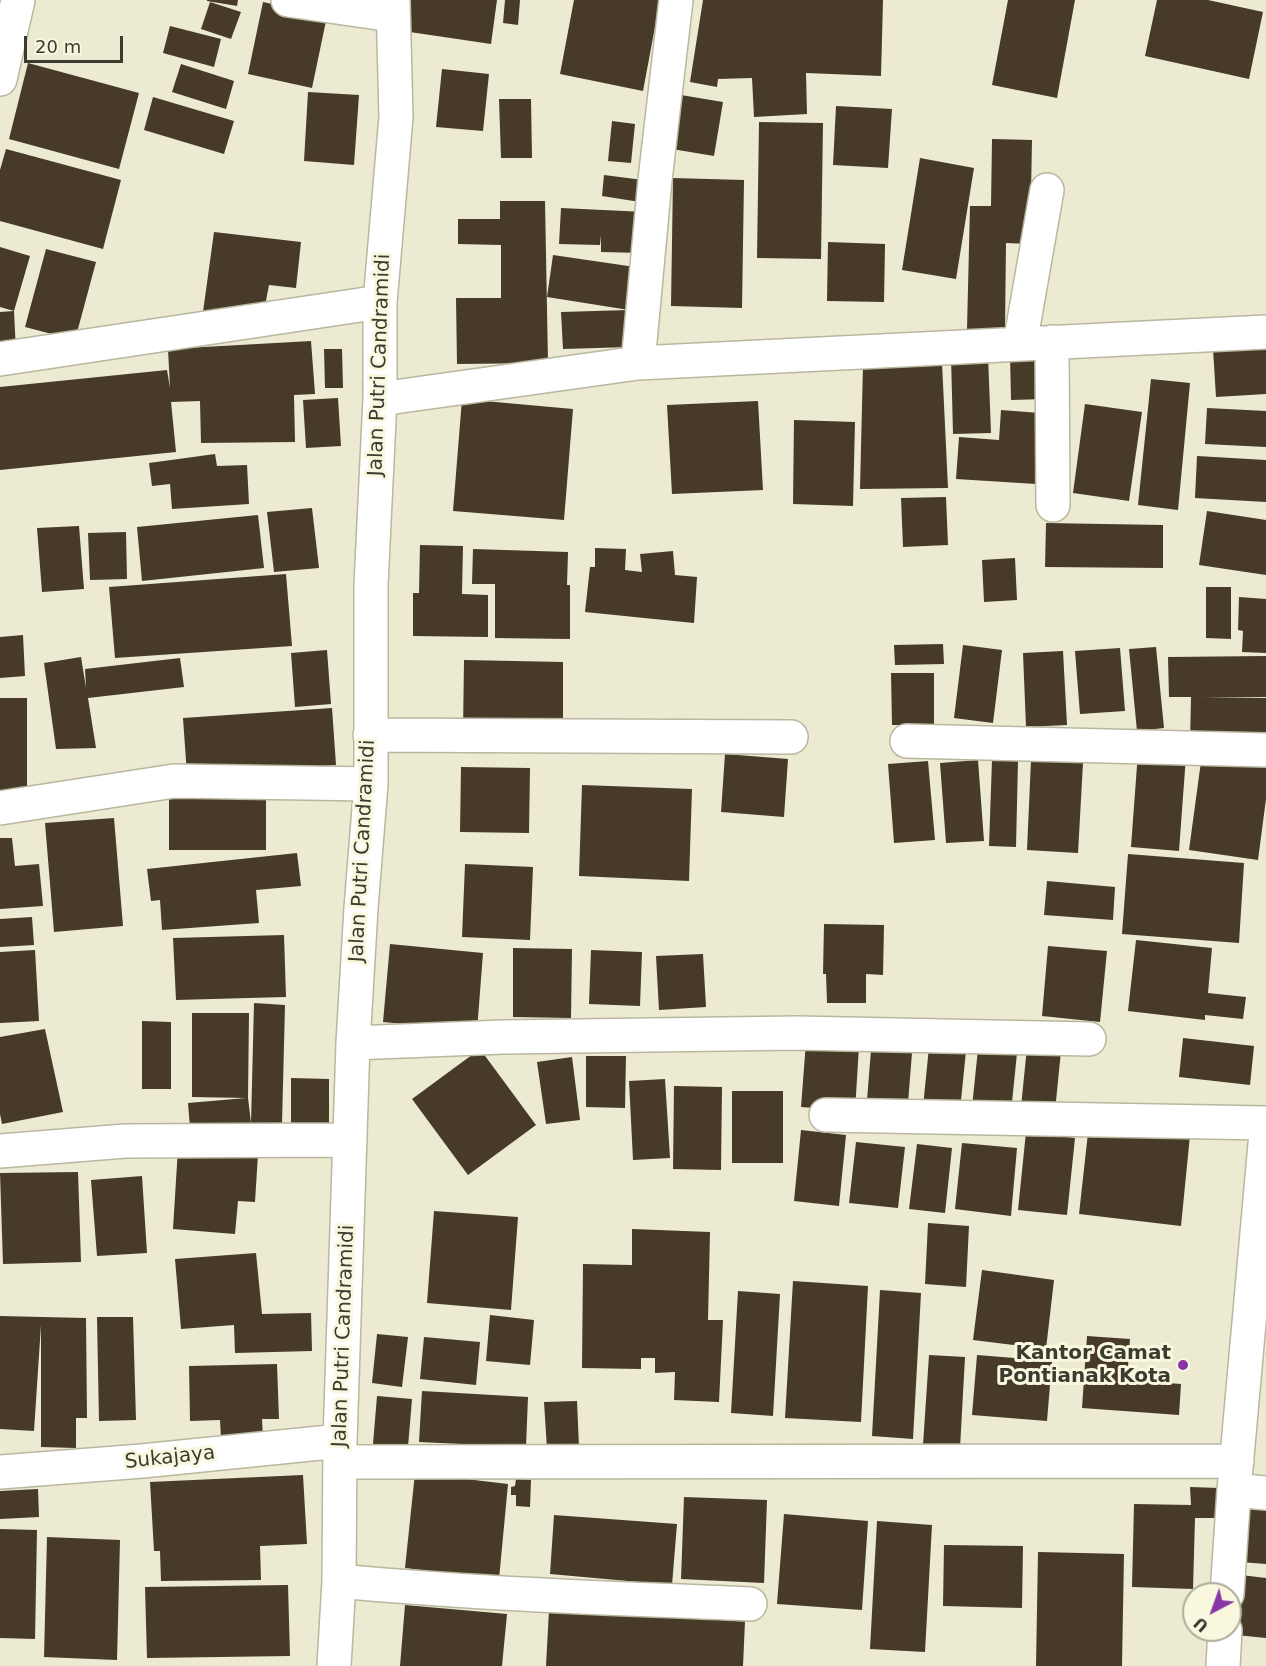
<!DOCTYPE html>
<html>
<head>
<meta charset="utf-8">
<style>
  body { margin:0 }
  #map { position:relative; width:1266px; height:1666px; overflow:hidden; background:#ecead1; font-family:"DejaVu Sans",sans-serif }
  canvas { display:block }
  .north { position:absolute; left:1182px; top:1582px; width:60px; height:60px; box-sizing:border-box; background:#f9f7de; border:2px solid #adac99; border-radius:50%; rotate:221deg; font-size:16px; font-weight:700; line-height:24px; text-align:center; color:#3b3b31 }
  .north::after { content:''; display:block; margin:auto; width:21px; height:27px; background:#8836a5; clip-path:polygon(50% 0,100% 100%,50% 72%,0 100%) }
  .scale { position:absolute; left:24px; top:36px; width:99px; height:27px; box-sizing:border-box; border:3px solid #3b3b31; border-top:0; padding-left:8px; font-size:18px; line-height:21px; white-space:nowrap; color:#3b3b31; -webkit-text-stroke:4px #f9f7de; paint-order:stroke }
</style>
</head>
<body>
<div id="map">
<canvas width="1266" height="1666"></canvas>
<div class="north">U</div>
<div class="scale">20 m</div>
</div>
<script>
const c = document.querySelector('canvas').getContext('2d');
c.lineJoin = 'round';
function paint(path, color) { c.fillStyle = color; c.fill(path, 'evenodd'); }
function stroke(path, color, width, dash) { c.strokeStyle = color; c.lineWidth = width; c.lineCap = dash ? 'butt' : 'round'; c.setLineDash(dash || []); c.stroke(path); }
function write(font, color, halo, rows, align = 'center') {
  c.font = font + ' "DejaVu Sans",sans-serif'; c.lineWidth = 6; c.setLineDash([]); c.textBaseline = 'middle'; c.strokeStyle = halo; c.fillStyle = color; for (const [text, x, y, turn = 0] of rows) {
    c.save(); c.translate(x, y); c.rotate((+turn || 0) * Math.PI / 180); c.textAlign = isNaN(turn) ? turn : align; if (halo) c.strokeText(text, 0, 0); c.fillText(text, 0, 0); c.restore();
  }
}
paint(new Path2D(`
  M207 0H238L237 6 207 1Z
  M408 0H497L491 44 403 31Z
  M505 0H520L518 25 503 23Z
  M574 0H660L643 91 560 74Z
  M703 0H883L881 76 806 73 807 114 754 117 752 78 718 79 717 87 690 82Z
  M1008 0H1075L1057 98 992 85Z
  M1157 0H1208L1263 12 1249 79 1145 56Z
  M210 2 241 12 231 39 201 29Z
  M263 2 327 16 312 88 248 74Z
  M170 26 221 39 214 67 163 53Z
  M28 63 139 93 119 169 9 139Z
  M181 64 234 81 226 109 172 92Z
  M442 69 489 74 483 131 436 127Z
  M308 92 359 95 354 165 304 161Z
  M681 95 723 102 714 156 672 149Z
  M153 97 234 121 224 154 144 130Z
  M499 99H531L532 158H501Z
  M836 106 892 109 888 168 833 165Z
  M612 121 635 124 631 163 608 161Z
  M759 122 823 123 821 259 757 258Z
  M992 139 1032 140 1030 244 1006 243 1005 329H967L970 206H991Z
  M6 149 121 180 103 249 0 221V170Z
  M920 158 974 168 956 279 902 270Z
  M604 175 643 180 640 202 602 196Z
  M673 178 744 180 742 308 671 306Z
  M500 201H545L548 363 457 364 456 298H501V245L458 244V219H500Z
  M561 208 645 212 643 253 601 252V235L600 245 559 244Z
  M214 232 301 242 296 288 269 285 264 311 203 312Z
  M828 242 885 244 884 302 827 301Z
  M0 247 30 256 14 311 0 307Z
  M46 249 96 262 75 340 25 327Z
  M553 255 635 267 630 347 563 349 561 312 629 310 547 297Z
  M14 311 16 351 0 353V312Z
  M311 341 315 394 294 395 295 442 201 443 200 401 171 402 176 452 0 470V387L167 370 170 388 168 349Z
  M1266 346V394L1216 397 1213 349Z
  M324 349H342L343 388H325Z
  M1044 353 1046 399 1011 400 1010 354Z
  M988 355 991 433 953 434 951 356Z
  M942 363 948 488 860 489 863 365Z
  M1151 379 1190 383 1178 510 1138 505Z
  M338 398 341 446 306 448 303 400Z
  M462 399 573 409 564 520 453 511Z
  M758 401 763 490 672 494 667 405Z
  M1085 404 1142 412 1129 501 1073 493Z
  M1207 408 1266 411V447L1205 444Z
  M1001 410 1040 413 1036 484 956 479 959 437 999 440Z
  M794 420 855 422 853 506 793 504Z
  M215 454 217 466 247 465 249 504 172 509 170 484 152 486 149 463Z
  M1197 456 1266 460V502L1195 498Z
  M946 497 948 545 903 547 901 498Z
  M312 508 319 568 274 572 267 512Z
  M1207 511 1266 520V575L1199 565Z
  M258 515 264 568 142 581 137 527Z
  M1046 523 1163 525V568L1045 567Z
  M79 526 84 589 42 592 37 528Z
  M126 532 127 579 90 580 88 533Z
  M420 545 463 546 462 594 488 595V637L413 636V593H419Z
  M595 548 626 549 625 570 642 572 640 554 673 551 675 575 697 577 694 623 585 612 590 567H595Z
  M473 549 568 552 567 585H570V639L495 638V584H472Z
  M1015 558 1017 600 984 602 982 560Z
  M286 574 292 646 115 658 109 587Z
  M1206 587H1231V639L1206 638Z
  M1239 597 1266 599V653L1242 652 1243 631 1238 630Z
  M23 635 25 676 0 678V637Z
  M943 644 944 664 895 665 894 645Z
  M963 645 1002 650 993 723 954 718Z
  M1156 647 1164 728 1137 731 1129 649Z
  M1120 648 1125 711 1080 714 1075 651Z
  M327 650 331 704 295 707 291 653Z
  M1063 651 1067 725 1026 727 1023 653Z
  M1266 656V697L1202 698H1266V744H1190L1191 697H1169L1168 657Z
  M81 657 86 688 85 669 180 658 184 687 88 698 96 748 56 749 44 663Z
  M464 660 563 662V733L463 732Z
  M891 673H934V725H892Z
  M0 698H27V795H0Z
  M332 708 336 765 187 775 183 718Z
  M1138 752 1186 756 1179 851 1131 847Z
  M725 754 788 759 784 817 721 812Z
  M1202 754 1266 764V799L1258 860 1189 850Z
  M978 760 984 841 946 843 940 763Z
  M992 760 1018 761 1016 847 989 846Z
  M1031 760 1083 763 1078 853 1027 850Z
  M928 761 935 840 894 843 888 764Z
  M461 767 530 768 529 833 460 832Z
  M582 785 692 789 689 881 579 876Z
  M169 799H266V850H169Z
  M114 818 123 926 54 932 45 823Z
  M0 838H12L15 866 39 864 43 906 0 909Z
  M297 853 301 886 256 890 259 923 162 930 160 900 151 901 147 869Z
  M1128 854 1244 863 1239 943 1122 934Z
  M465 864 533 867 530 940 462 937Z
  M1047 881 1115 887 1113 920 1044 915Z
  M32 917 34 945 0 947V919Z
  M824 924 884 925 883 975 866 974V1003H827L826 974H823Z
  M284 935 286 997 176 1000 173 938Z
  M1136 940 1212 948 1208 993 1246 997 1243 1019 1205 1015V1020L1128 1011Z
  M390 944 483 953 477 1031 383 1022Z
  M1048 946 1107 951 1100 1022 1042 1016Z
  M513 948 572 949 571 1018 513 1017Z
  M35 950 39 1021 0 1023V952Z
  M591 950 642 952 640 1006 589 1004Z
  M703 954 706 1007 659 1010 656 956Z
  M254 1003 285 1005 282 1124 251 1123Z
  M192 1013H249L248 1098 251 1123 190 1128 188 1103 246 1098 192 1097Z
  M142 1021 171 1022V1089H142Z
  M45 1029 63 1112 2 1124 0 1114V1037Z
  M1183 1038 1254 1046 1250 1085 1179 1077Z
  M806 1042 859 1046 855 1111 801 1107Z
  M929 1047 966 1051 960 1110 923 1107Z
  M1027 1047 1061 1051 1055 1111 1021 1107Z
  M480 1049 536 1125 468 1175 412 1099Z
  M978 1049 1017 1053 1011 1112 972 1107Z
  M871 1050 912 1053 908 1103 867 1100Z
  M586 1056H626L625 1108 586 1107Z
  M572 1057 580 1120 546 1124 537 1062Z
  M291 1078 329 1079V1134L291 1133Z
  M665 1079 670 1158 633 1160 629 1081Z
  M674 1086 722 1087 721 1170 673 1169Z
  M732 1091H783V1163H732Z
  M1089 1124 1190 1135 1181 1226 1079 1214Z
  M801 1130 846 1135 839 1206 794 1201Z
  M1026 1132 1075 1138 1067 1215 1018 1210Z
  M856 1142 905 1147 898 1208 849 1203Z
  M962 1143 1017 1148 1011 1216 955 1209Z
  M917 1144 952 1148 945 1213 909 1209Z
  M178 1148 258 1154 255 1202 238 1201 235 1234 173 1229Z
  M78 1172 81 1262 3 1264 0 1173Z
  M142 1176 147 1253 97 1256 91 1180Z
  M434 1211 518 1217 511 1310 427 1303Z
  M928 1223 969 1226 966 1287 925 1284Z
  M632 1229 710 1232 708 1320H723L719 1402 674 1400 675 1372 655 1373V1358H641V1369L582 1368 583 1264 632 1265Z
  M256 1253 262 1314 311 1313 312 1351 235 1353 234 1325 181 1329 175 1259Z
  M982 1270 1054 1280 1046 1349 973 1340Z
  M793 1281 868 1286 861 1422 785 1418Z
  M880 1290 921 1293 913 1439 872 1436Z
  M738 1291 780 1294 773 1416 731 1413Z
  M490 1315 534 1320 530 1365 486 1361Z
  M0 1316 86 1318 87 1418H76V1448L41 1447V1325L34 1431 0 1429Z
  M97 1317H133L136 1420 99 1421Z
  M377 1334 408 1337 402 1387 372 1383Z
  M1087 1336 1130 1339 1127 1380 1181 1384 1179 1415 1082 1408Z
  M424 1337 480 1342 476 1385 420 1379Z
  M929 1355 965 1357 960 1448 923 1445Z
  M977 1355 1052 1361 1047 1421 972 1415Z
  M277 1364 279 1419H262L263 1438 221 1439 220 1420 190 1421 189 1366Z
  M422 1391 528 1397 526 1447 419 1442Z
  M377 1396 412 1399 408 1447 373 1444Z
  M577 1401 579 1447 547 1449 544 1402Z
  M415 1473 508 1484 499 1579 405 1568Z
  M303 1475 307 1544 260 1546 261 1580 161 1581 160 1551H154L150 1482Z
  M516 1479 531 1480 530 1507 516 1506V1495H511V1487L515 1486Z
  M1190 1487 1219 1488 1218 1518H1195L1193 1589 1132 1587 1134 1504 1191 1505Z
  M38 1489 39 1517 0 1519V1491Z
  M684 1497 767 1500 764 1583 681 1579Z
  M1245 1500 1266 1502V1564L1240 1562Z
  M784 1514 868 1521 862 1610 777 1604Z
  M554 1515 677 1524 672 1585 550 1574Z
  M877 1521 932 1525 925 1652 870 1649Z
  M0 1529 37 1530 35 1639 0 1638Z
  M47 1537 120 1540 117 1660 44 1657Z
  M944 1545 1023 1546 1022 1608 943 1606Z
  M1038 1552 1124 1554 1122 1666H1036Z
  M1241 1575 1266 1578V1638L1236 1635Z
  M288 1585 290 1656 147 1658 145 1587Z
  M405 1605 507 1614 502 1666H400Z
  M549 1610 745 1621 743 1666H546Z`), '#473a29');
const minor = new Path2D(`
  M288 0 392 15
  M0 79 18 0
  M1052 342 1053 505
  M1020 344 1047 190
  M0 359 380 302
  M638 363 655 180 676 0
  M380 399 638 363 1266 332
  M370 735 791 737
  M907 741 1266 750
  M0 808 174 781 371 784
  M353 1043 503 1037 797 1033 1089 1039
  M826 1115 1266 1123
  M0 1151 125 1141 350 1140
  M341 1462 1237 1461
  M0 1472 142 1461 340 1441
  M1234 1490 1266 1493
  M339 1581C475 1594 613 1598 750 1604
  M1227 1594 1234 1490 1266 1133
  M334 1666 339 1581 340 1441 353 1043 361 908 371 784V585L380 399V302L396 117 393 0
  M1223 1666 1225 1630`);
stroke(minor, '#b9b79f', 36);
stroke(minor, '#fff', 33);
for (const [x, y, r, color] of [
  [1183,1365,6,"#8836a5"]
]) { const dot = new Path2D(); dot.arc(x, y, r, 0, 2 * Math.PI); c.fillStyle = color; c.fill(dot); stroke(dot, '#f9f7de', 2); }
write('20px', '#3b3b31', '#f9f7de', [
  ["Jalan Putri Candramidi",380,365,-88],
  ["Jalan Putri Candramidi",363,851,-87],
  ["Jalan Putri Candramidi",344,1336,-88],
  ["Sukajaya",170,1458,-6]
]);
write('bold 20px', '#3b3b31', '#f9f7de', [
  ["Kantor Camat",1171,1354],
  ["Pontianak Kota",1171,1377]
], 'right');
</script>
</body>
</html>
